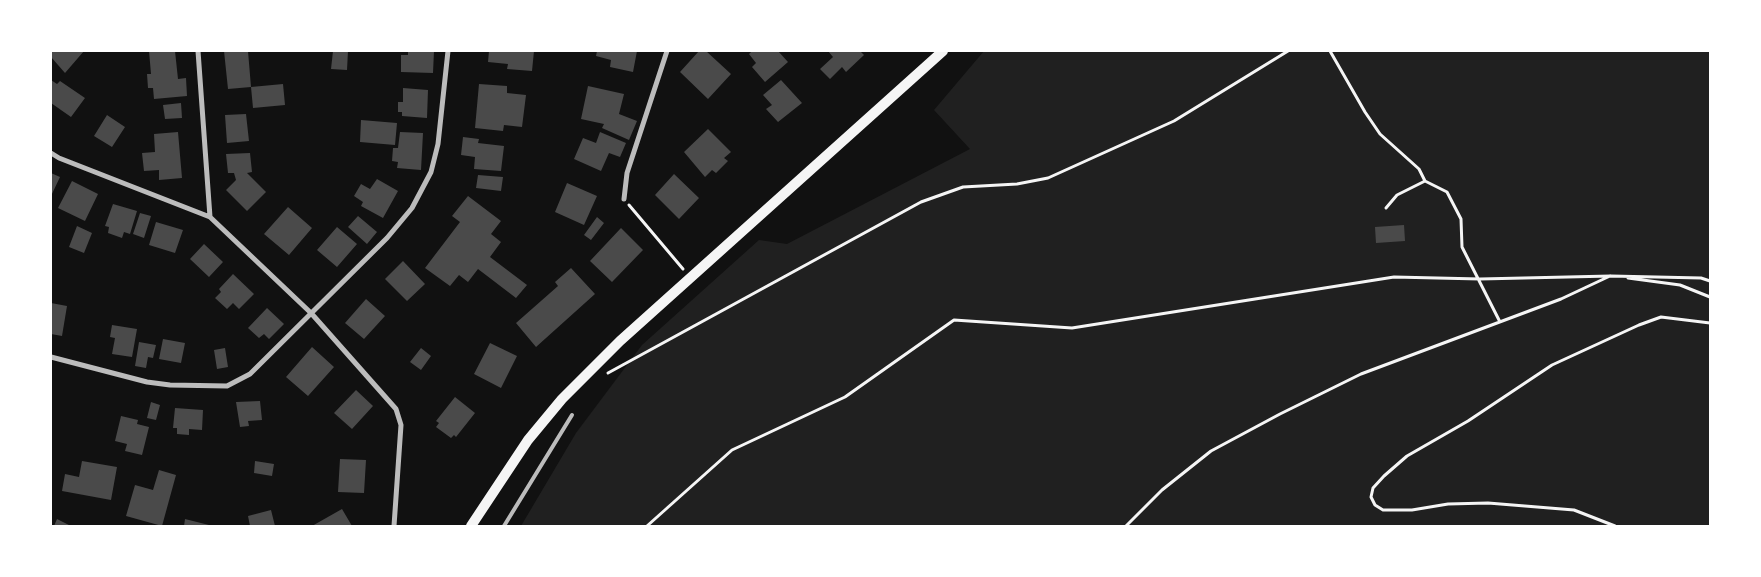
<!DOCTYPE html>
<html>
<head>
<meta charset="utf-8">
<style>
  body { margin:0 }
  #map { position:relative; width:1761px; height:577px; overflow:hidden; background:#111; font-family:"Work Sans",sans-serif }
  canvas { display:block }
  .frame { position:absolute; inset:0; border:52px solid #fff; pointer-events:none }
</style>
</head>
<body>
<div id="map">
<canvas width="1761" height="577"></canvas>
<div class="frame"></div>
</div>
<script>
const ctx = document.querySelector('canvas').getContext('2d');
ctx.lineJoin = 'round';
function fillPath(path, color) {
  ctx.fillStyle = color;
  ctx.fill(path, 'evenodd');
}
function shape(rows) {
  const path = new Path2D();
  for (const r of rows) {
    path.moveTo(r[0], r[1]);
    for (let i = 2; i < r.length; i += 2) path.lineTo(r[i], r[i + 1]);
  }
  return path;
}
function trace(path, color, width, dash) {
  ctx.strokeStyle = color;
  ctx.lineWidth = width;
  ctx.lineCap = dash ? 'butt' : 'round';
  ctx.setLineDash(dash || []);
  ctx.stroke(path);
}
fillPath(shape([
  [984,51,1710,51,1710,526,521,526,576,433,642,345,759,240,787,244,970,149,934,110]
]), '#202020');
fillPath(shape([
  [52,51,84,51,65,73,51,57],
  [149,51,175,51,178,79,186,78,187,96,154,99,153,88,148,88,147,74,151,74],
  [224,51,248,51,251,87,228,89],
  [333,51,348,51,347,70,331,69],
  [408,51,434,51,433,73,401,72,401,55,408,55],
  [489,51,534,51,532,71,507,69,508,64,488,62],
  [597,51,637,51,633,72,610,67,611,60,596,56],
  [699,51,706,51,731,74,708,99,680,72],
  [752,51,778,51,788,62,765,82,752,67,756,63,749,54],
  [828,51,860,51,864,55,846,72,842,67,830,79,820,69,833,57],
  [51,80,57,84,60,81,85,98,71,117,51,103],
  [781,80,802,103,778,122,766,109,772,105,763,95],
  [283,84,285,105,253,108,251,87],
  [479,84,507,86,507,93,526,95,522,127,504,125,503,131,475,128],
  [588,86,624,94,619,114,637,121,629,140,602,128,604,124,581,119],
  [403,88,428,90,427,118,402,116,402,112,398,112,398,102,403,102],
  [181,103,182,118,165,119,163,105],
  [246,114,249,141,227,143,225,115],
  [107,115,125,127,112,147,94,136],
  [361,120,397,123,395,145,360,142],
  [708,129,731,152,724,158,728,161,716,173,712,170,705,177,684,152],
  [178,132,182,178,159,180,159,170,144,171,142,153,155,152,154,134],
  [400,132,423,133,421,170,397,168,398,162,392,161,393,148,398,148],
  [600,132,626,143,620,157,609,153,601,171,574,159,583,138,596,143],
  [463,137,479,139,478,143,504,146,501,171,474,169,475,157,461,155],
  [250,153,252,172,247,173,266,192,247,211,226,190,236,180,234,173,228,173,226,154],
  [51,173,60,177,51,196],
  [674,174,699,198,679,219,655,195],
  [478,175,503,177,501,191,476,188],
  [377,179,398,191,383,218,361,206,363,202,354,196,361,184,370,189],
  [72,181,98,194,85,221,58,208],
  [567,183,597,196,584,225,555,212],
  [468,196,501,221,491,234,501,242,490,257,527,285,516,298,478,269,468,282,459,275,450,286,425,268,460,222,452,216],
  [113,204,137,211,130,234,124,232,122,238,108,233,109,227,105,226],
  [288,207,312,228,289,255,264,234],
  [140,213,151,216,144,238,133,234],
  [358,216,377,232,367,244,348,227],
  [597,217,604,223,591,240,584,235],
  [156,222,183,230,175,253,149,245],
  [1404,225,1405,241,1376,243,1375,227],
  [77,226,92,233,84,253,69,247],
  [337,227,357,244,337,267,317,250],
  [621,228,643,250,612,282,590,261],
  [204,244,223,262,209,277,190,259],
  [403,261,425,284,407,301,385,279],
  [571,268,595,294,536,347,516,323,558,286,555,282],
  [233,274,254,294,239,309,233,303,227,309,215,298,221,292,219,289],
  [366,299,385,316,364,339,345,323],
  [51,303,67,306,62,336,51,334],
  [267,308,284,324,269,339,264,334,259,338,248,328],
  [112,325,137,329,132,357,112,354,115,338,110,337],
  [163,339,185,343,181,363,159,359],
  [139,342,156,345,153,358,148,357,146,368,135,366],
  [490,343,517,356,501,388,474,374],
  [312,347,334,367,308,396,286,377],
  [225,348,228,367,217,369,214,350],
  [421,348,431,356,421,370,410,362],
  [356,390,373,406,352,429,334,413],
  [455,397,475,413,456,437,454,435,451,438,436,427,439,423,436,421],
  [260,401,262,420,248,421,249,426,240,427,236,402],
  [151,402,160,405,156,420,147,418],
  [175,408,203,410,202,430,189,429,189,435,177,434,177,428,173,428],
  [121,416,138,420,137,424,149,427,142,455,125,451,127,444,115,441],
  [340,459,366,460,364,493,338,492],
  [82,461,117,467,111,500,62,491,65,474,79,477],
  [255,461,274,464,272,476,254,473],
  [159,470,176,475,162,526,126,516,135,485,153,490],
  [342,509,352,526,312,526],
  [271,510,275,526,250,526,248,516],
  [57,519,71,526,54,526],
  [185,519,209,525,209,526,184,526]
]), '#4a4a4a');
trace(shape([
  [1330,51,1365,112,1380,134,1419,169,1425,181,1447,192,1461,219,1462,247,1500,322],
  [629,205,683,269],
  [1386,208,1397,195,1425,181],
  [1628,278,1680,285,1710,297],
  [608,373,921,202,963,187,1017,184,1048,178,1174,121,1288,51],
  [647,526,732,450,845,397,954,320,1072,328,1394,277,1480,279,1611,276,1701,278,1710,281],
  [1126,526,1162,490,1211,451,1280,414,1361,374,1561,299,1610,276],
  [1615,526,1574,510,1488,503,1448,504,1412,510,1383,510,1375,505,1371,497,1373,488,1384,476,1407,456,1468,421,1552,365,1639,325,1661,317,1710,323]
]), '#f5f5f5', 3);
trace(shape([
  [504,526,572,415]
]), '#bcbcbc', 4);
trace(shape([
  [198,51,210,217],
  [51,153,59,158,210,217,311,313,396,409,401,425,394,526],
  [624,199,627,173,667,51],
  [51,357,147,382,170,385,227,386,250,374,387,238,412,208,431,172,438,144,448,51]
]), '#bcbcbc', 5);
trace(shape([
  [471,526,528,440,562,399,620,341,943,51]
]), '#f5f5f5', 10);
</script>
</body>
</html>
